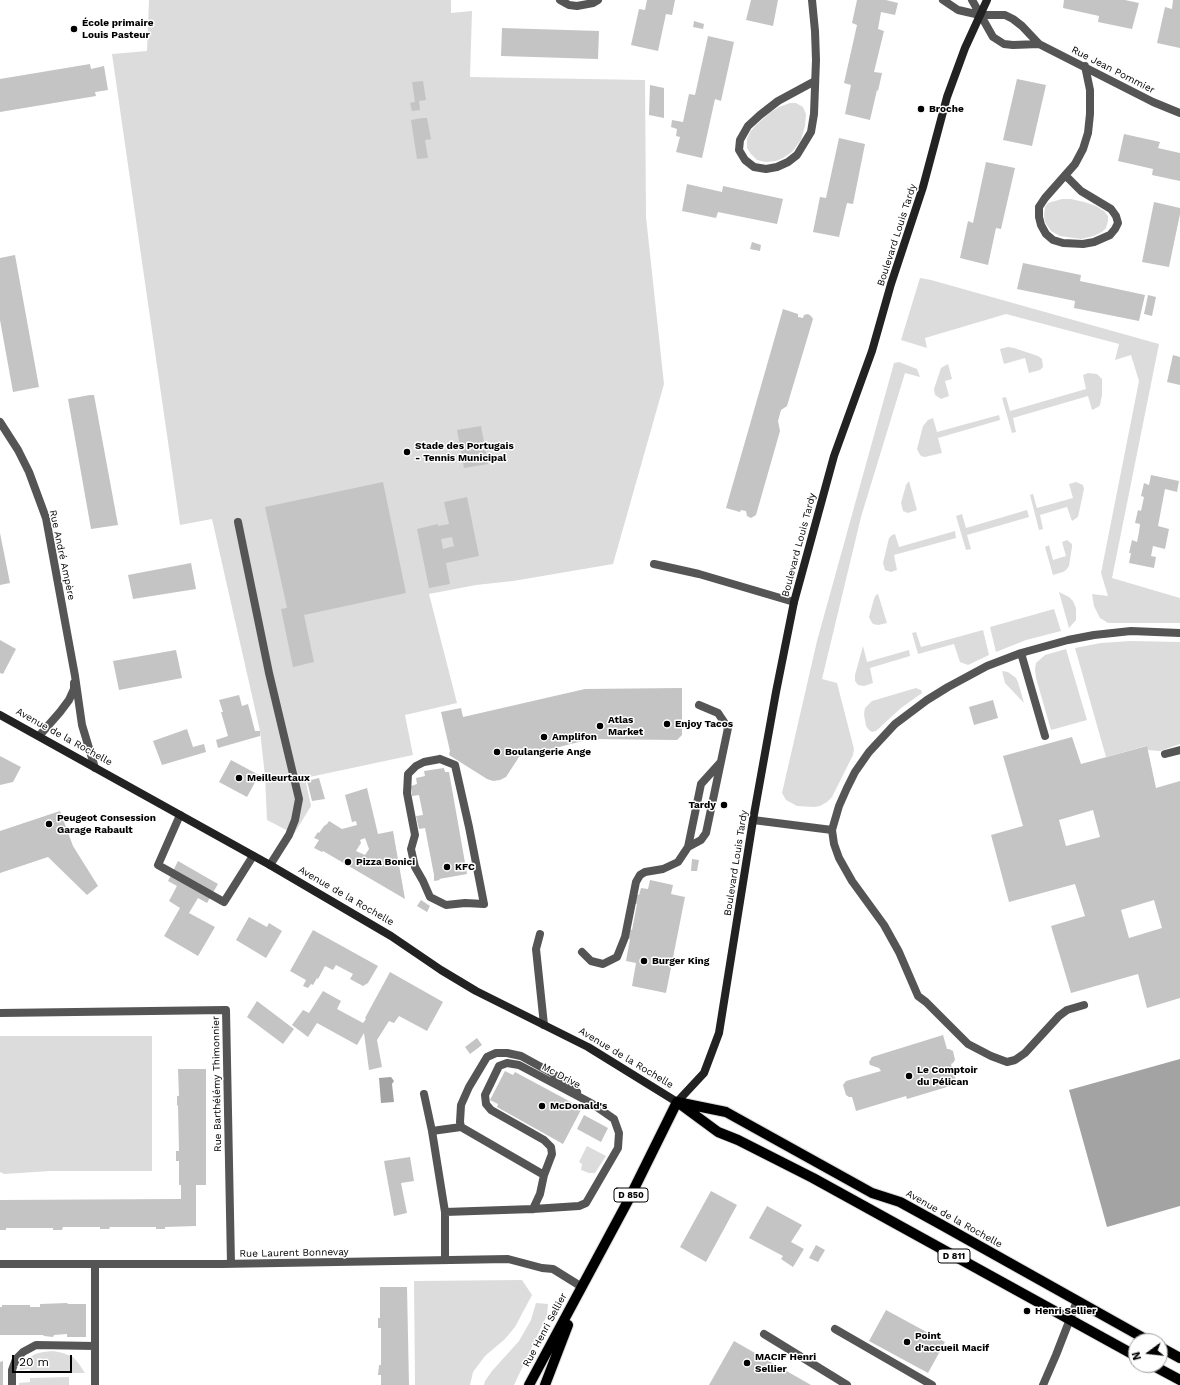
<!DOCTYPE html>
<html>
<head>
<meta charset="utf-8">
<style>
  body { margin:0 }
  #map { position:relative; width:1180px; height:1385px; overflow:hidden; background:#fff; font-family:"Work Sans",sans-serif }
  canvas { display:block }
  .north { position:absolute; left:1128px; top:1333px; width:40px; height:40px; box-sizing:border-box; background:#fff; border:1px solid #999; border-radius:50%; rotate:255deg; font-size:11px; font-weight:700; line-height:16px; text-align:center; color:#000 }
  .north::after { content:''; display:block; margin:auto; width:14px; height:18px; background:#000; clip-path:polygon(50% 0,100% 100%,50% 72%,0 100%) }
  .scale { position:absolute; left:12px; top:1355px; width:60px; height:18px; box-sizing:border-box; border:2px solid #000; border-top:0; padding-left:5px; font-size:12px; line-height:14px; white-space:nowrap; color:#000; -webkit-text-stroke:3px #fff; paint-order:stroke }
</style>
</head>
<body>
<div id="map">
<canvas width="1180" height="1385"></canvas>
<div class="north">N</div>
<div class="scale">20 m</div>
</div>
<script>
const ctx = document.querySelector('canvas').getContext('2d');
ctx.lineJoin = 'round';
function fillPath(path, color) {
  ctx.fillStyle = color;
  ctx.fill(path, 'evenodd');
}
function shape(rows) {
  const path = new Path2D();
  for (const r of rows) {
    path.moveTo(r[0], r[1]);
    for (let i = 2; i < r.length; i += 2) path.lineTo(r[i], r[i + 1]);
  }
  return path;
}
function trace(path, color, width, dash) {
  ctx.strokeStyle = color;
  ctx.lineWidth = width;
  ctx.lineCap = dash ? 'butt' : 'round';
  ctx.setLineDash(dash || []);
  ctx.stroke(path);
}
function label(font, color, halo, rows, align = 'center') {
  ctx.font = font + ' "Work Sans",sans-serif';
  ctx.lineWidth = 3;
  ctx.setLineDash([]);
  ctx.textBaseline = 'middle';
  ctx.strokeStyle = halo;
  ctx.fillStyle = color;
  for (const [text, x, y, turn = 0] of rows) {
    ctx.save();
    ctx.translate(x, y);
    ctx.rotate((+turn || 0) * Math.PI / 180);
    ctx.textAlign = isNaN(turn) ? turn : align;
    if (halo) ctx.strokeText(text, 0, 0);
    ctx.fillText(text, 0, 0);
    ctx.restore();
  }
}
fillPath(shape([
  [149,0,451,0,451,13,472,11,470,77,645,80,646,217,664,384,613,564,513,581,476,585,429,594,457,703,405,715,413,755,305,778,311,806,294,834,267,820,265,776,260,731,212,519,180,525,112,54,147,51],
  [790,103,796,103,803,107,806,114,805,126,801,140,792,152,783,158,776,161,766,162,757,160,751,154,747,148,747,139,750,132,757,124,771,112,779,107],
  [1062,199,1071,199,1084,202,1096,206,1104,211,1108,216,1108,221,1106,228,1102,232,1094,236,1081,239,1060,236,1051,231,1045,222,1044,216,1045,207,1048,203],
  [920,278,931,280,1159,344,1112,578,1180,598,1180,623,1108,623,1100,618,1094,606,1092,594,1108,596,1101,573,1139,381,1131,355,1115,360,1119,344,1006,314,925,338,927,348,901,340],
  [1008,347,1014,348,1038,356,1042,359,1043,367,1040,370,1029,373,1025,358,1004,364,1000,349],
  [899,362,917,369,920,377,905,373,861,517,822,679,837,683,854,749,853,755,832,797,827,802,820,806,814,807,797,806,786,800,782,793,817,641,894,363],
  [948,364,952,379,945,381,949,396,941,399,935,395,934,389,941,368],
  [1088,373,1097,374,1102,379,1102,395,1100,405,1098,407,1092,410,1088,396,1013,418,1016,432,1012,433,1002,398,1006,397,1010,411,1086,389,1083,375],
  [999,415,1000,420,938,438,942,453,925,457,921,456,919,453,917,449,923,426,928,420,933,418,937,432],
  [909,481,917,510,908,513,903,511,901,503,906,485],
  [1076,482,1083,485,1084,489,1078,517,1072,521,1067,507,1040,515,1043,529,1039,530,1030,495,1033,494,1037,508,1073,498,1069,484],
  [1027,510,1029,517,967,535,971,549,966,550,956,516,962,514,966,528],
  [955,531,956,538,894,555,897,570,891,572,885,570,883,563,889,538,892,535,895,534,899,547],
  [1067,540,1072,544,1072,547,1069,566,1066,570,1063,572,1053,575,1045,547,1049,545,1053,560,1066,556,1062,542],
  [1059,592,1069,597,1073,601,1076,608,1076,620,1069,628],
  [878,594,887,623,878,625,873,624,871,621,869,617,874,599,876,595],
  [1054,609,1061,631,1026,640,996,652,990,627],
  [983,630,989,655,968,665,960,662,954,644,918,654,912,633,916,632,921,647],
  [1130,641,1180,642,1180,744,1160,751,1147,750,1146,746,1106,757,1075,648,1101,643],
  [863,646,867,662,909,650,910,656,870,668,873,683,864,686,858,685,855,681,855,675],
  [1066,649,1087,720,1051,730,1036,678,1035,669,1036,663,1045,655],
  [1002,671,1008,672,1016,678,1018,682,1024,703,1005,683],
  [916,688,921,690,922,693,901,708,876,731,872,732,869,730,866,726,864,714,865,708,872,701],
  [0,1036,152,1036,152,1171,50,1171,4,1174,0,1172],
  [587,1146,606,1156,595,1173,589,1173,581,1170,582,1164,579,1162],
  [522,1280,532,1295,515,1327,505,1339,485,1356,473,1372,470,1385,415,1385,414,1281],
  [536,1303,548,1304,547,1315,514,1385,484,1385,485,1381,492,1371,519,1341,531,1320],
  [53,1351,63,1353,73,1357,79,1364,85,1373,30,1373,30,1369,19,1370,26,1360,35,1354,43,1352],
  [69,1377,69,1385,19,1385,19,1383,30,1382,30,1378]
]), '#dcdcdc');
fillPath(shape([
  [1180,1059,1180,1206,1107,1227,1069,1090],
  [391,1077,394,1081,392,1084,394,1102,381,1103,379,1078]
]), '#a3a3a3');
fillPath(shape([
  [647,0,675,0,672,15,666,14,658,51,631,45,639,9,645,10],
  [751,0,778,0,773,26,746,20],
  [857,0,886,0,898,3,895,15,881,12,878,29,884,31,874,72,882,73,878,91,877,90,870,120,845,114,851,85,844,83,857,25,852,23],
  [1064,0,1125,0,1139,3,1132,29,1098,22,1099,16,1063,8],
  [1173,0,1180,0,1180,48,1157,43,1165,7,1172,9],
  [694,21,704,24,703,29,693,27],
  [502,28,599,31,598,59,501,56],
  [708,36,734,42,721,101,715,99,702,158,676,152,680,137,676,136,677,129,671,127,672,120,683,122,689,94,695,95],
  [90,64,91,69,104,66,108,90,95,92,96,96,0,112,0,79],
  [1017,79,1046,85,1032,146,1003,140],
  [423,81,426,100,419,101,420,110,412,111,410,103,415,102,412,82],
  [650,85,664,88,664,118,649,115],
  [422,118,427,118,431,139,425,140,428,158,417,159,411,120],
  [1124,134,1160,142,1158,148,1180,153,1180,181,1152,175,1153,169,1118,161],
  [839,138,865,144,853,204,847,203,839,237,813,232,820,197,826,198],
  [986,162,1015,168,1001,229,996,228,988,265,960,258,968,221,973,223],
  [687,184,722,192,723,186,783,199,777,224,718,212,716,218,682,211],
  [1154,202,1180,208,1180,214,1169,267,1142,262],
  [752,242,761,245,760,251,750,249],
  [15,255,39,387,13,392,0,320,0,258],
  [1023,263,1081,275,1080,281,1145,295,1139,321,1074,308,1075,301,1017,289],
  [1148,295,1156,297,1152,316,1144,314],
  [783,309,798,314,798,317,803,318,804,315,808,314,811,316,813,319,787,406,781,410,778,421,780,431,756,515,751,518,747,516,746,511,741,510,740,512,726,508],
  [1173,355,1180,357,1180,385,1167,382],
  [90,395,94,395,118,525,91,529,68,399],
  [481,426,488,464,464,468,457,430],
  [1151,475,1179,481,1177,492,1165,489,1158,526,1169,529,1165,549,1153,546,1151,556,1156,557,1154,568,1129,563,1131,553,1129,553,1132,540,1137,542,1139,532,1140,524,1135,523,1138,510,1141,511,1144,497,1141,496,1144,483,1149,485],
  [383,482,406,593,304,615,314,662,293,667,281,609,287,608,265,507],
  [467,497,479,556,446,563,450,584,429,588,417,529,438,524,438,526,449,524,444,502],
  [452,537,454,546,443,549,441,539],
  [0,533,10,583,0,585],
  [191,563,196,589,133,599,128,575],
  [0,640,16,649,3,674,0,673],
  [176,650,182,678,119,690,113,661],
  [682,688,682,735,677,740,591,739,519,757,506,777,500,780,493,781,487,779,449,755,450,751,441,712,461,708,463,717,585,689],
  [239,695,242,706,248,704,255,731,260,731,260,736,218,748,216,740,228,736,221,712,223,712,219,700],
  [993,700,998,718,974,725,969,707],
  [187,729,193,747,204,744,206,752,162,765,153,741],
  [1072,737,1081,764,1147,746,1156,788,1180,781,1180,998,1147,1008,1138,974,1071,993,1051,926,1085,916,1075,884,1009,902,991,835,1023,826,1003,756],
  [1093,810,1100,837,1066,846,1059,820],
  [1154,900,1162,928,1129,938,1121,910],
  [0,756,21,767,13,782,0,785],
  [231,760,259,775,247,797,219,782],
  [444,768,445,772,449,772,467,874,439,879,440,880,434,881,434,875,425,828,419,829,416,816,423,815,419,795,412,796,411,786,417,784,416,778,425,776,424,771],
  [319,778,325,799,312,801,307,781],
  [367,788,378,834,393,831,405,899,323,851,322,852,314,848,319,840,314,838,318,832,319,833,324,826,327,824,329,821,342,829,357,825,356,821,352,822,345,795],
  [365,838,369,849,365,855,356,851,361,843,360,840],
  [60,811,73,846,98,886,87,895,48,857,0,873,0,831],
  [692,859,699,860,697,871,691,871],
  [178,861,218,884,207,903,198,898,189,913,215,927,198,956,164,936,180,908,169,901,177,886,168,881],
  [650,880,673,885,671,894,685,897,666,993,632,986,636,963,626,961,630,939,627,938,628,929,632,930,637,904,634,903,635,894,639,895,641,888,648,889],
  [421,900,430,906,427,912,417,906],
  [249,917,267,927,269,923,282,931,266,958,236,940],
  [313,930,378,966,368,983,363,986,350,979,353,974,336,965,333,970,325,966,318,979,317,978,313,985,311,984,308,988,303,986,306,980,290,971],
  [390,972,443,1002,427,1031,399,1016,394,1023,389,1021,377,1040,382,1067,369,1070,364,1033,357,1045,317,1023,308,1037,292,1025,303,1010,309,1013,323,991,341,1001,337,1009,363,1023,366,1019,365,1018],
  [257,1001,294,1029,283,1044,247,1017],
  [943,1035,947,1049,949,1049,953,1051,955,1060,953,1063,951,1064,957,1084,907,1099,906,1096,856,1111,852,1097,849,1097,846,1095,843,1085,846,1081,881,1071,879,1068,870,1065,869,1062,872,1057],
  [477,1038,482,1045,470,1054,465,1047],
  [178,1069,206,1069,206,1185,196,1185,196,1226,165,1227,165,1229,156,1229,156,1227,110,1227,109,1229,100,1229,100,1227,63,1227,62,1230,53,1230,53,1228,6,1228,6,1230,0,1230,0,1200,181,1199,181,1185,179,1185,179,1161,176,1161,176,1151,179,1151,178,1105,177,1106,177,1096,179,1096],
  [505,1071,513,1075,515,1072,582,1108,563,1144,497,1107,498,1104,490,1100],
  [584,1115,608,1128,601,1142,577,1129],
  [410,1157,414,1181,401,1183,407,1213,394,1216,384,1161],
  [711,1191,737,1205,706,1262,680,1247],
  [767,1206,802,1225,791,1242,804,1249,793,1267,781,1259,783,1256,749,1238],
  [816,1245,825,1250,818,1262,809,1258],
  [380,1287,407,1287,409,1385,381,1385,381,1375,378,1375,379,1365,381,1365,381,1328,378,1328,378,1318,380,1318],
  [67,1303,68,1304,86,1304,86,1337,67,1337,67,1334,54,1335,53,1337,44,1336,43,1335,0,1335,0,1307,2,1307,2,1305,30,1305,30,1307,40,1307,40,1304],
  [886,1310,945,1342,928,1373,869,1341],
  [734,1341,811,1385,709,1385],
  [3,1361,3,1385,0,1385,0,1362]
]), '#c4c4c4');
const primary = shape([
  [677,1102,726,1112,872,1193,900,1202,940,1224,1149,1341],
  [680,1104,718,1132,738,1140,813,1178,1136,1356],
  [1160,1347,1180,1358],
  [1152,1365,1180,1380],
  [529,1385,629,1199,677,1102],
  [545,1385,568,1325]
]);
trace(primary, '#dbdbdb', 12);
trace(shape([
  [238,522,269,673,299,799,295,820,289,835,270,865],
  [654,564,699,574,794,602],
  [1021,653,1045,736],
  [1165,754,1180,750],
  [440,759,455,765,469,827,484,904,465,903,446,905,430,897,423,881,415,867,411,849,415,835,407,793,408,774,416,766,424,762,440,759],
  [180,815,158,865,224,902,253,856],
  [753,820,832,830],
  [688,847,701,784,720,763],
  [540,934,536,949,544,1025],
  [582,952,591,961,603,964,617,957,625,937,636,882,640,875,645,872,663,869,678,862,688,847,701,840,706,833,728,728,718,713,699,705],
  [1084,1005,1067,1010,1059,1016,1025,1053,1015,1060,1007,1062,991,1056,968,1044,926,1002,918,996,899,952,884,925,852,881,839,858,834,844,832,830,839,806,847,788,855,772,869,752,895,724,927,700,948,687,987,666,1021,653,1068,640,1094,635,1131,631,1180,633],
  [424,1094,432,1131],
  [461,1127,460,1122,461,1105,469,1087,487,1057,496,1053,507,1053,521,1056,552,1073,577,1092],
  [445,1212,432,1131,461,1127,544,1175],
  [445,1259,445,1212,533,1209,579,1206,586,1203,618,1148,619,1133,614,1119,591,1103,519,1065,507,1063,499,1066,485,1095,486,1104,491,1110,544,1140,551,1147,552,1154,544,1175,540,1194,533,1209],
  [835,1329,932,1385],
  [764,1334,847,1385],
  [1043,1385,1056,1355,1077,1301]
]), '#555', 8);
trace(shape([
  [560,0,569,5,577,6,593,3,598,0],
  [812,0,815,31,816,60,814,114,811,132,797,155,788,162,777,167,766,169,754,167,745,160,739,150,740,140,748,126,760,115,778,101,815,81],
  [943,0,958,10,980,15,1005,15,1013,19,1022,26,1039,44,1153,102,1180,113],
  [972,0,993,37,1004,44,1013,45,1039,44],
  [1065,175,1081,191,1111,209,1116,216,1118,223,1115,229,1110,235,1094,242,1083,244,1063,243,1053,240,1046,234,1041,225,1039,217,1039,207,1045,198,1075,164,1083,149,1088,133,1090,114,1090,90,1085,66],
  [0,422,18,450,29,472,46,518,75,676,82,725,95,768],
  [39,736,60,712,69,700,74,689,74,683],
  [0,1013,226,1010,231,1264],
  [0,1264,222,1264,508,1259,542,1268,553,1269,582,1287],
  [95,1264,95,1385],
  [12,1385,12,1370,16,1359,23,1352,36,1345,95,1346]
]), '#555', 8);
trace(shape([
  [0,715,270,865,391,936,441,970,476,991,588,1047,677,1102,704,1073,719,1033,753,820,776,692,794,602,834,456,872,351,891,284,923,187,947,97,965,48,987,0]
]), '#222', 8);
trace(primary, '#000', 10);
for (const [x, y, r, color] of [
  [74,29,4,"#000"],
  [921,109,4,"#000"],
  [407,452,4,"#000"],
  [667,724,4,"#000"],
  [600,726,4,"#000"],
  [544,737,4,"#000"],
  [497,752,4,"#000"],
  [239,778,4,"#000"],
  [724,805,4,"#000"],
  [49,824,4,"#000"],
  [348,862,4,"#000"],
  [447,867,4,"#000"],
  [644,961,4,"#000"],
  [909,1076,4,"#000"],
  [542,1106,4,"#000"],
  [1027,1311,4,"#000"],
  [907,1342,4,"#000"],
  [747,1363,4,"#000"]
]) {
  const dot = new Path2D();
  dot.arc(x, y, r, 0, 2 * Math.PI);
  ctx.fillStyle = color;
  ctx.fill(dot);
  trace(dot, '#fff', 1.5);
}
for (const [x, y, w] of [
  [631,1195,34],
  [954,1256,32]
]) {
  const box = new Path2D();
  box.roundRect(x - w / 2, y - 7, w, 14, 3);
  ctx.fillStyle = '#fff';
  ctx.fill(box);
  trace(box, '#000', 1);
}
label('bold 9px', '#000', null, [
  ["D 850",631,1195],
  ["D 811",954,1256]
]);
label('bold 10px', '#000', '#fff', [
  ["École primaire",82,23],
  ["Louis Pasteur",82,35],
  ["Broche",929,109],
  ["Stade des Portugais",415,446],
  ["- Tennis Municipal",415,458],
  ["Atlas",608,720],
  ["Market",608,732],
  ["Enjoy Tacos",675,724],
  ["Amplifon",552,737],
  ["Boulangerie Ange",505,752],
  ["Meilleurtaux",247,778],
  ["Tardy",716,805,"right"],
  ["Peugeot Consession",57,818],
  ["Garage Rabault",57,830],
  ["Pizza Bonici",356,862],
  ["KFC",455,867],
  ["Burger King",652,961],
  ["Le Comptoir",917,1070],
  ["du Pélican",917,1082],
  ["McDonald's",550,1106],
  ["Henri Sellier",1035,1311],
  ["Point",915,1336],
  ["d'accueil Macif",915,1348],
  ["MACIF Henri",755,1357],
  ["Sellier",755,1369]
], 'left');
label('10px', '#000', '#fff', [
  ["Rue Jean Pommier",1113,70,27],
  ["Boulevard Louis Tardy",897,235,-72],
  ["Boulevard Louis Tardy",799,545,-75],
  ["Rue André Ampère",62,555,78],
  ["Avenue de la Rochelle",64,737,29],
  ["Boulevard Louis Tardy",736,863,-81],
  ["Avenue de la Rochelle",346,896,30],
  ["Avenue de la Rochelle",626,1058,31],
  ["Mc Drive",561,1076,28],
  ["Rue Barthélémy Thimonnier",217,1084,-91],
  ["Avenue de la Rochelle",954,1219,29],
  ["Rue Laurent Bonnevay",294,1253,-1],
  ["Rue Henri Sellier",545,1330,-62]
]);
</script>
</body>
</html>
